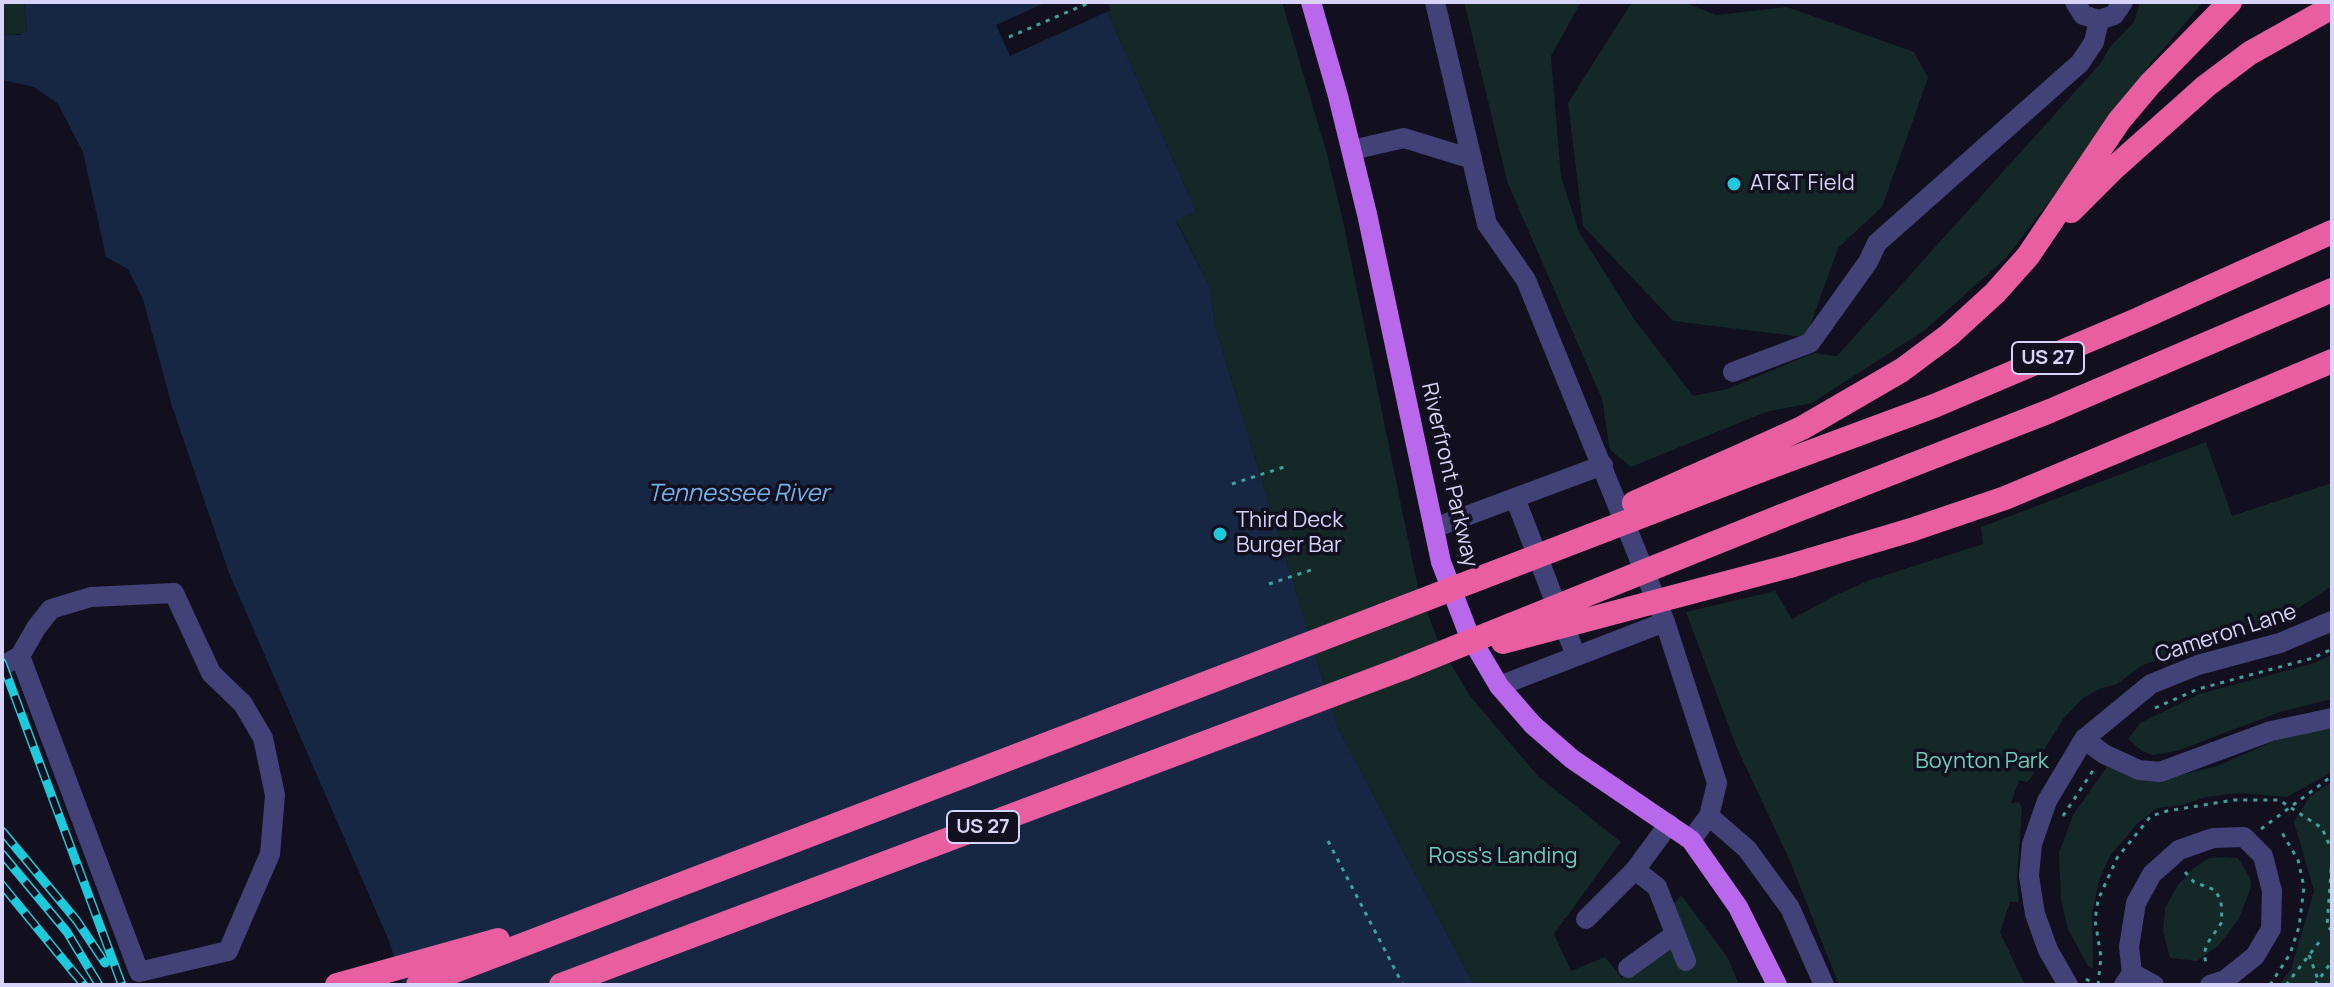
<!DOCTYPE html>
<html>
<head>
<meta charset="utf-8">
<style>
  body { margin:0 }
  #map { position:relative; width:2334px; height:987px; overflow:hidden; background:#120f1f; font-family:Manrope,sans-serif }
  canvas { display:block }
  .frame { position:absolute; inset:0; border:4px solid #d7d3f9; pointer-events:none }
</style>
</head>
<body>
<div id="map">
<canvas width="2334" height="987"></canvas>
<div class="frame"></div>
</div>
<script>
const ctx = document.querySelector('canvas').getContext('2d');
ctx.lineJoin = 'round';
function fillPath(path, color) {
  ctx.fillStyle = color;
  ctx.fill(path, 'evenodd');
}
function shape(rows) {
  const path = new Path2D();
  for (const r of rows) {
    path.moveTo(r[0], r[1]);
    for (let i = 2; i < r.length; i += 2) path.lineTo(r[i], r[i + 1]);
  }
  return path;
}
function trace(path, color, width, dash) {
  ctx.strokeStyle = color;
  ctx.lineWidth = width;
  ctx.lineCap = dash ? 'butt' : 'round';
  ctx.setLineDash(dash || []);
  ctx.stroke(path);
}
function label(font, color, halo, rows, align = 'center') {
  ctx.font = font + ' Manrope,sans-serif';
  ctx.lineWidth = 7;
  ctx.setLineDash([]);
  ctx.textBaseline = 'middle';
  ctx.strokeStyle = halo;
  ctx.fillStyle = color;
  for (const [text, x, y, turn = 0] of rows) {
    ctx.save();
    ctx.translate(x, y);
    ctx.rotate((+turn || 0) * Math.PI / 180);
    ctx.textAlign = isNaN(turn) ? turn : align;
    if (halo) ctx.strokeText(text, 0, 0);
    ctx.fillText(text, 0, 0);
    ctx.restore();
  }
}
fillPath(shape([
  [2,2,24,2,27,34,2,35],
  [1103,2,1282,2,1327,154,1344,226,1418,588,1440,646,1470,696,1538,776,1621,842,1554,934,1571,971,1605,957,1622,978,1659,950,1667,912,1681,895,1728,958,1739,985,1474,985,1337,726,1215,326,1209,285,1176,220,1196,211],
  [1464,2,1581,2,1551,56,1561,177,1579,232,1634,319,1693,396,1727,389,1814,353,1837,356,2100,64,2110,47,2134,22,2140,2,2203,2,2147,68,2072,172,2006,258,1925,330,1812,403,1766,412,1631,467,1610,450,1602,399,1508,184],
  [1632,2,1684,2,1716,15,1787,7,1914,52,1928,78,1882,207,1838,248,1808,332,1803,337,1673,321,1583,226,1568,103],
  [2206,442,2232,516,2332,483,2332,586,2268,628,2191,647,2141,666,2117,684,2099,689,2083,698,2064,718,2045,748,2031,778,2027,782,2019,780,2011,803,2019,802,2022,807,2017,880,2019,902,2010,902,2000,932,2025,985,1839,985,1790,861,1736,746,1686,612,1775,591,1792,619,1834,596,1870,580,1983,544,1981,527],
  [2332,655,2332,699,2280,712,2177,751,2153,755,2142,751,2128,739,2140,723,2199,694,2311,664],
  [2332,728,2332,772,2287,797,2239,793,2206,797,2183,805,2157,808,2137,824,2110,856,2099,880,2092,913,2093,969,2088,966,2068,929,2061,901,2059,853,2073,815,2109,764,2156,781,2217,766,2276,740,2308,731],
  [2332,782,2332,985,2279,985,2291,969,2314,891,2294,822,2310,796],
  [2223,857,2238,858,2250,878,2251,887,2239,919,2218,946,2197,961,2170,958,2163,931,2165,908,2178,885,2194,868,2209,858]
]), '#132827');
fillPath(shape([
  [24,2,1103,2,1196,211,1176,221,1209,285,1215,326,1337,726,1474,985,403,985,389,941,229,573,171,403,143,299,128,269,106,257,83,152,58,104,34,87,2,80,2,35,20,35,27,31]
]), '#152743');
fillPath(shape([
  [1047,2,1107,2,1111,10,1010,56,996,25]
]), '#120f1f');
trace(shape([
  [1009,37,1091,2],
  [1232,484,1284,467],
  [1269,584,1314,569],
  [2155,708,2198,689,2313,658,2332,649],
  [2063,816,2094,769],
  [2261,829,2332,776],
  [1328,841,1403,985],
  [2185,872,2194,882,2215,890,2221,901,2222,922,2207,944,2204,954,2207,967],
  [2332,930,2327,927,2332,856],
  [2309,955,2320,985],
  [2086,979,2096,985],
  [2098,985,2101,957,2095,920,2098,900,2117,858,2151,816,2167,811,2234,800,2279,800,2322,828,2332,851],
  [2270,985,2290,954,2299,927,2304,887,2298,860,2281,831],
  [2286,985,2320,941],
  [2315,985,2330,964]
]), '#3da39d', 3, [4, 6]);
trace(shape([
  [1435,2,1487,224,1526,280,1665,622,1717,783,1709,816],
  [2075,2,2083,15,2099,20,2114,15,2123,2],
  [1352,150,1404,138,1472,159],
  [1733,372,1810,343,1868,262,1877,243,2080,63,2094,42,2099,20],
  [1515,498,1576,656],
  [1434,528,1603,465],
  [2,666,20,656,36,628,51,609,91,597,174,593,211,673,243,704,263,738,275,795,270,854,228,951,139,972,20,656],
  [1499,686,1665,622],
  [2084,739,2104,754,2139,770,2160,772,2271,731,2332,718],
  [1691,840,1709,816,1747,849,1790,908,1824,985],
  [1635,870,1657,887,1686,961],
  [1586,919,1635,870,1669,824],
  [1628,968,1675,934],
  [2132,973,2154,985],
  [2068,985,2048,950,2035,914,2029,876,2032,844,2047,801,2084,739,2151,684,2198,665,2280,643,2332,621],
  [2124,985,2132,973,2129,947,2136,903,2152,874,2179,850,2213,838,2244,837,2263,856,2272,891,2271,929,2255,956,2225,980,2210,985]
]), '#424178', 20);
trace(shape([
  [1311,2,1338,96,1367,214,1441,562,1469,635,1499,686,1533,725,1572,759,1691,840,1738,907,1777,985]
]), '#ba68eb', 20);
trace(shape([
  [2071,211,2114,168,2206,86,2250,53,2332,7],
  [1749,452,1802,428,1902,370,1949,335,1995,293,2028,256,2119,121,2150,84,2230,2],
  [1759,471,1934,406,2139,319,2332,232],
  [1782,516,2050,411,2332,290],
  [1790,566,1911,530,2005,498,2332,361],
  [337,985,498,940],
  [418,985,1384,615],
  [561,985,1404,668]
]), '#e95ea1', 24);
const rail = shape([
  [2,662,122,985],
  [2,831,77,921,105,963],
  [2,854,67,932,99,985],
  [2,885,84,985]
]);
trace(rail, '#1dc9db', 9);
trace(rail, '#120f1f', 6, [18]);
trace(shape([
  [1634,503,1749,452],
  [1384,615,1759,471],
  [1503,642,1790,566],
  [1404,668,1782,516]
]), '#e95ea1', 24);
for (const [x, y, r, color] of [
  [1734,184,8,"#1dc9db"],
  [1220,534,8,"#1dc9db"]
]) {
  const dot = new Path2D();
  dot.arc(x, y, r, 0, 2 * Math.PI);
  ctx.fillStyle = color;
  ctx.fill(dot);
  trace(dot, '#120f1f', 3);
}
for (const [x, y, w] of [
  [2048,358,72],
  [983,827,72]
]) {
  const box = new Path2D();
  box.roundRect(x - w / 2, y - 16, w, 32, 6);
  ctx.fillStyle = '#120f1f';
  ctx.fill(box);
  trace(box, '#d7d3f9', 2);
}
label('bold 20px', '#d7d3f9', null, [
  ["US 27",2048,358],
  ["US 27",983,827]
]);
label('22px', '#d7d3f9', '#120f1f', [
  ["AT&T Field",1750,184],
  ["Third Deck",1236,521],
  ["Burger Bar",1236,546]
], 'left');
label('22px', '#d7d3f9', '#120f1f', [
  ["Riverfront Parkway",1449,475,77],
  ["Cameron Lane",2226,634,-18]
]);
label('22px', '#69cfb5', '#120f1f', [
  ["Boynton Park",1982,762],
  ["Ross's Landing",1503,857]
]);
label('italic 24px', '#6fb2ec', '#120f1f', [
  ["Tennessee River",738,494]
]);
</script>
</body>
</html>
